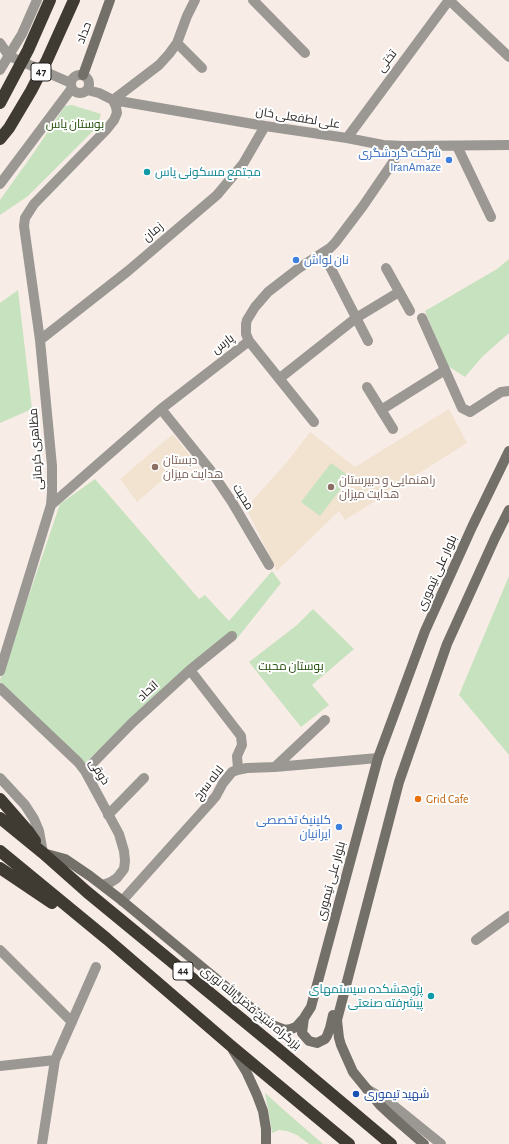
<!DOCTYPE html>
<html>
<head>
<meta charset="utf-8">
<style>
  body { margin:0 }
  canvas { display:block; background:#f8ece6 }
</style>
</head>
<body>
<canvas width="509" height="1144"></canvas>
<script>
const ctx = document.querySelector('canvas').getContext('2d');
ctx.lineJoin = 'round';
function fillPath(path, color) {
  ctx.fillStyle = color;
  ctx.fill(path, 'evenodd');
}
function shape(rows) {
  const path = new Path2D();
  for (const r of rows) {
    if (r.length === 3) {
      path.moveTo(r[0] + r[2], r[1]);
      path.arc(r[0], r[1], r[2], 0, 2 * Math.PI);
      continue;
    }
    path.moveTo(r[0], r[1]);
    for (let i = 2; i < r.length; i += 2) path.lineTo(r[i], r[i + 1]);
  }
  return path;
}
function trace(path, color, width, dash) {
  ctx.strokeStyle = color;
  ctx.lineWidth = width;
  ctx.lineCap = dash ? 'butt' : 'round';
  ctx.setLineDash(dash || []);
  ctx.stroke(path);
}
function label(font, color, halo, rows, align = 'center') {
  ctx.font = font + ' "Alegreya Sans",Cairo,sans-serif';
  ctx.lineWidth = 4;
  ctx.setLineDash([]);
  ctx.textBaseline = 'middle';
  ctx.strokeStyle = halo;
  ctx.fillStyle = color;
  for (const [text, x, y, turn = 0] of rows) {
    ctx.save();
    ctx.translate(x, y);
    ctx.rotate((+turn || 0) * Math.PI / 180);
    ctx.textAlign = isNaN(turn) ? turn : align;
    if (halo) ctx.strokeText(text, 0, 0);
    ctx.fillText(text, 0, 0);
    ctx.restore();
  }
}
fillPath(shape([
  [449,409,467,443,345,520,339,511,277,571,246,508,287,462,310,432,355,467],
  [173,434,190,456,137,502,120,479]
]), '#f2e2d0');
fillPath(shape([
  [72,105,101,114,97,127,28,196,0,215,0,200,35,151,65,106],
  [509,259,509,333,482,357,465,377,448,366,425,311,497,269],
  [18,290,32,409,0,423,0,303],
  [331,463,350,477,320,516,301,502],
  [95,479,199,599,205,595,229,621,272,571,281,583,235,641,229,633,183,670,84,764,0,682,0,680,60,504],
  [509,576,509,755,459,695],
  [313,609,354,649,312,685,329,705,301,727,249,662,297,625],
  [265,1093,285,1111,323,1144,309,1144,297,1135,287,1131,279,1130,272,1133,271,1125]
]), '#c7e2be');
trace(shape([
  [253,0,305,53],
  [449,0,509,57],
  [0,43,9,56,71,83],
  [177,43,202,68],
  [0,70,22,34,37,0],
  [80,84,9],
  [87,90,99,93,113,100,265,126,347,138,383,145,404,146,509,145],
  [113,100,159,65,169,54,177,43,187,16,195,0],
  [347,138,449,0],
  [457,146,491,217],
  [0,184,72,88],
  [323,253,368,341],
  [386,268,410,311],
  [422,318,462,408,470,412,501,392,509,391],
  [40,340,128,271,217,195,243,164,265,126],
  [280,378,356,318,399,292],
  [367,387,393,429],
  [161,409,211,471,232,502,269,565],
  [381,410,445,370],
  [314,422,249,341,246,334,246,324,247,320,255,307,268,292,299,268,330,248,335,243,363,206,404,146],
  [51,505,161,409,249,341],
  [190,670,241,736,242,745,237,756,238,769],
  [0,671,51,505,52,492,52,466,40,340,24,226,25,218,34,204,107,129,114,120,117,113,116,107,113,100],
  [0,688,78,762,85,771,119,834,124,851,125,861,124,869,117,878,111,882,103,885],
  [275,767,325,720],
  [85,771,132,723,190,670,232,636],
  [0,778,25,805,34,819,39,831,43,853],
  [108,815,144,778],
  [122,901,210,803,216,796,223,783,232,772,237,770,247,768,275,767,378,758],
  [476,940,509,916],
  [0,950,72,1022],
  [0,1066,55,1060],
  [367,1089,389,1102,441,1144],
  [42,1144,55,1060,96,967]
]), '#9b9894', 10);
trace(shape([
  [83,75,110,0],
  [43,853,65,859,90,876,120,899,272,1025,285,1030,291,1029,296,1027,304,1018,311,1007,378,758,425,631,472,527,509,451],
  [304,1018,302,1033,309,1041,317,1043,325,1039,327,1036,330,1028,333,1015],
  [233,1050,246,1071,257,1095,263,1111,266,1129,266,1144],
  [424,1144,394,1118,380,1105,353,1072,341,1045,339,1038,337,1020,399,782,447,644,495,538,509,510]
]), '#736f69', 10);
trace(shape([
  [0,799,28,831,35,841],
  [0,818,43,853,87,892,278,1049,391,1144],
  [0,851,107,939,230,1045,349,1144],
  [0,868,52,903]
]), '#3f3a32', 12);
trace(shape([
  [0,103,28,50,50,0],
  [0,139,9,128,31,91,47,60,74,0]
]), '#3f3a32', 12);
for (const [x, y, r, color] of [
  [449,160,4,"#3f7fe0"],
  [147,172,4,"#0f9aa8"],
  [296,260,4,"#3f7fe0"],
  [155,467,4,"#8d6e63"],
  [331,487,4,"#8d6e63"],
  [418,799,4,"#e8710a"],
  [339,827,4,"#3f7fe0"],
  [431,996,4,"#0f9aa8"],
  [356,1094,4,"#1a4fb4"]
]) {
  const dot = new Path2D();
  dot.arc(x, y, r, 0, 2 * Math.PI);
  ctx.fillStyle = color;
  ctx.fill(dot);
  trace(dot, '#fff', 1.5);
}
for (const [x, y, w] of [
  [41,72,20],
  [183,971,20]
]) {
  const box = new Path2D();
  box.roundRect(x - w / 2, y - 9, w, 18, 3);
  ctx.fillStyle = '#fff';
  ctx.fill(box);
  trace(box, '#231f1d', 1);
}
label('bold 11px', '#231f1d', null, [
  ["47",41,72],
  ["44",183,971]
]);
label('12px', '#231f1d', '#fff', [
  ["حداد",84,33,-70],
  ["تختی",387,61,-53],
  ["علی لطفعلی خان",298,118,9],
  ["زمان",153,232,-40],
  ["پارس",223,344,-37],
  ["مظاهری کرمانی",36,449,-94],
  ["محبت",243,497,58],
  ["بلوار علی تیموری",437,573,-66],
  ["اتحاد",148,691,-43],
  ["ذوقی",99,772,57],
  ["لاله سرخ",209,783,-52],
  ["بلوار علی تیموری",331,881,-75],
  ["بزرگراه شیخ فضل‌الله نوری",251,1008,39]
]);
label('12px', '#1f4c06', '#fff', [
  ["بوستان یاس",75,124],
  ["بوستان محبت",291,666]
]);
label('12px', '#366cbe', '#fff', [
  ["شرکت گردشگری",441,153],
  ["IranAmaze",441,167],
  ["نان لواش",304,260,"left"],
  ["کلینیک تخصصی",331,820],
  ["ایرانیان",331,834]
], 'right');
label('12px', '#0d838f', '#fff', [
  ["مجتمع مسکونی یاس",155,172],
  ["پژوهشکده سیستمهای",423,989,"right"],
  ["پیشرفته صنعتی",423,1003,"right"]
], 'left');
label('12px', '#785e54', '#fff', [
  ["دبستان",163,460],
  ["هدایت میزان",163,474],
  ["راهنمایی و دبیرستان",339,480],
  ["هدایت میزان",339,494]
], 'left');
label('12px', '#c56008', '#fff', [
  ["Grid Cafe",426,799]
], 'left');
label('12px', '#164399', '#fff', [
  ["شهید تیموری",364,1094]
], 'left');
</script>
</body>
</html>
